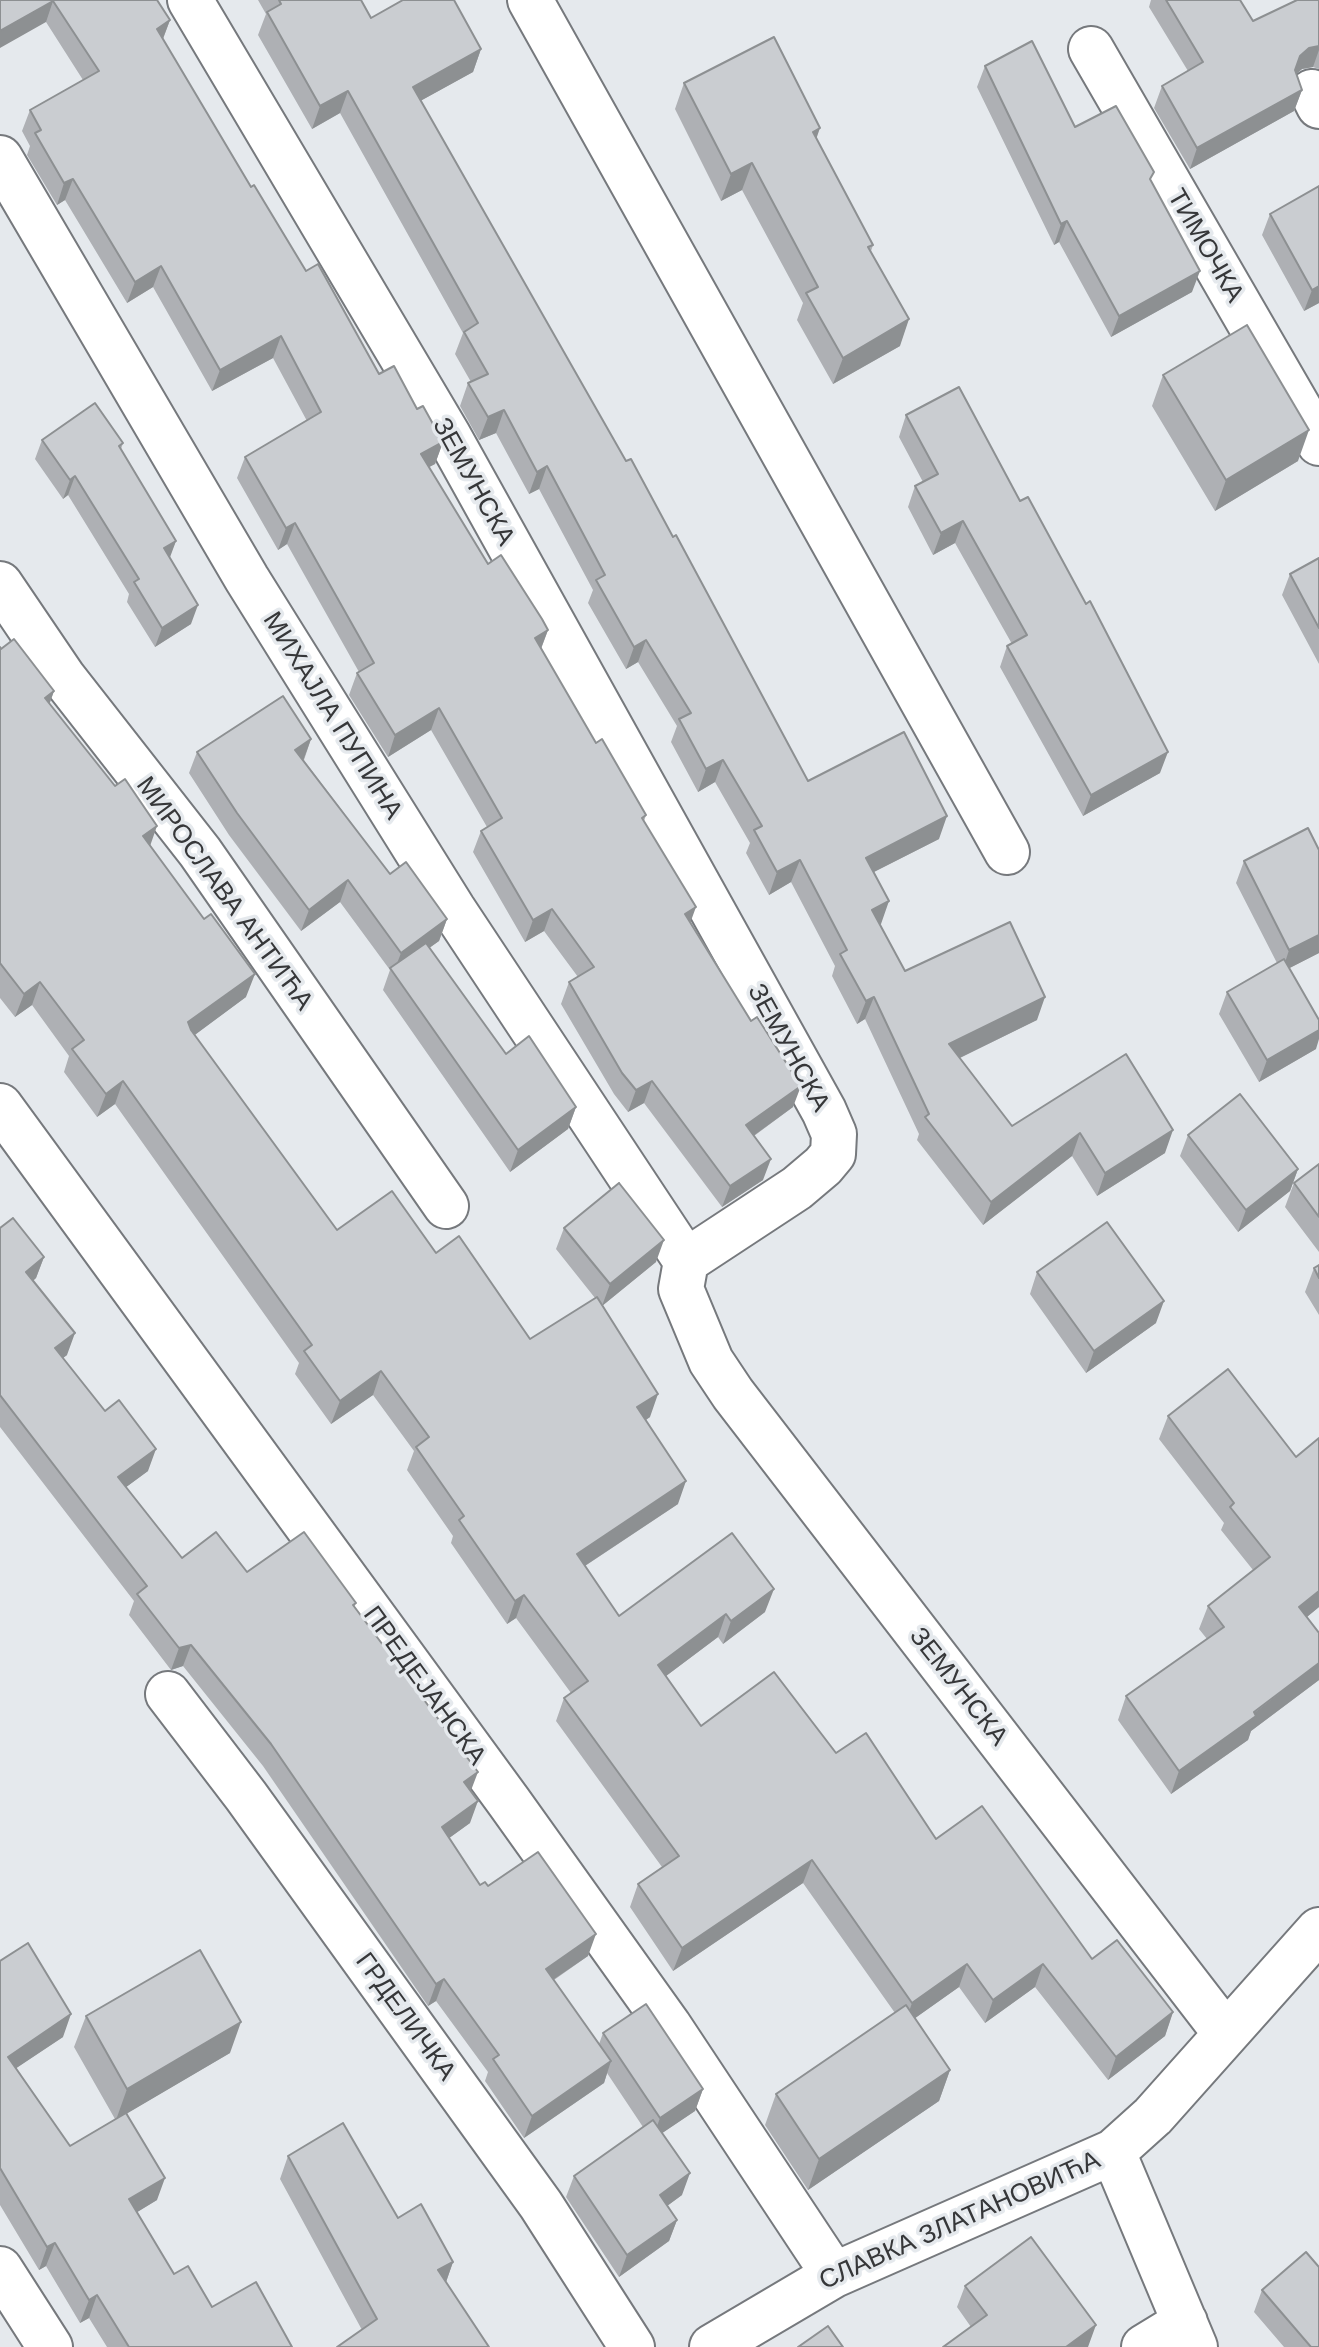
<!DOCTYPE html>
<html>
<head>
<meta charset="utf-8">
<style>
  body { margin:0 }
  canvas { display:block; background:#e5e9ed }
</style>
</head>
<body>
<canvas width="1319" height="2347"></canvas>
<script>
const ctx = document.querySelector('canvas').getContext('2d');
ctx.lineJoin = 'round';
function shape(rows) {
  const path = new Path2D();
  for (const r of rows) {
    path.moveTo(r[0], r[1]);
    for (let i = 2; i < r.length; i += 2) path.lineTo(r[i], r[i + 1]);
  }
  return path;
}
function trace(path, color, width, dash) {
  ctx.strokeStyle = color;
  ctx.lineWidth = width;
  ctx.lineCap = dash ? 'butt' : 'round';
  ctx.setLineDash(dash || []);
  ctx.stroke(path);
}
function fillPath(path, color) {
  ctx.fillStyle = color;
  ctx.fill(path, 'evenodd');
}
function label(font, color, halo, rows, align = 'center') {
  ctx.font = font + ' Helvetica,sans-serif';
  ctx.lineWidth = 7;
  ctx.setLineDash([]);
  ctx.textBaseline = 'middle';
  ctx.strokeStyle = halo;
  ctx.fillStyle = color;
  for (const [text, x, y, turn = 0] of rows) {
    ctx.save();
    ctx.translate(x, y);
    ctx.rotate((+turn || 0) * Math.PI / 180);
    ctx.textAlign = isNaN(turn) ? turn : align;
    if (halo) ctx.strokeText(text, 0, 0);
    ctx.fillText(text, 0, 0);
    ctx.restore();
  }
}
const minor = shape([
  [190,0,448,435,824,1111,834,1134,833,1154,823,1166,797,1188,686,1261,681,1289,711,1361,733,1394,1226,2034],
  [530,0,1007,852],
  [1091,49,1319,443],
  [1312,92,1319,106],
  [0,158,247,579,453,909,686,1261],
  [0,584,63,677,200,852,446,1206],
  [0,1106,509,1802,669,2026,834,2275],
  [168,1694,246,1796,541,2205,632,2347],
  [1113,2152,1195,2347],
  [0,2269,50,2347],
  [712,2347,834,2275,1113,2152,1153,2116,1319,1930],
  [1144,2347,1185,2322]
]);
trace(minor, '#76797d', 48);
trace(minor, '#fff', 44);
fillPath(shape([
  [0,0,157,0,170,20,163,39,251,187,306,271,379,374,417,409,443,442,435,464,429,467,488,564,548,630,541,649,596,743,646,815,644,821,690,923,793,1107,754,1136,763,1180,722,1207,644,1103,628,1112,614,1094,561,1004,569,982,578,977,544,931,525,942,473,852,481,831,487,827,431,730,388,757,349,695,357,673,359,672,287,544,278,550,237,478,245,457,307,421,273,358,212,391,153,287,127,303,65,200,57,205,27,155,30,146,22,131,30,110,83,80,46,22],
  [258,0,361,0,371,18,481,49,473,72,420,101,626,461,673,537,808,781,939,839,874,872,881,924,880,924,905,971,1037,1020,960,1058,1012,1126,1126,1054,1165,1153,1097,1196,1072,1156,983,1225,917,1140,919,1134,865,1019,857,1024,832,976,835,966,791,882,769,895,746,853,750,843,715,782,698,792,671,742,677,726,638,662,626,669,588,603,593,590,539,489,529,494,496,433,479,440,460,406,468,383,471,382,455,354,463,333,340,113,312,129,258,35,266,14],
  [1151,0,1240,0,1253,21,1319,0,1319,69,1313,67,1302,69,1296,74,1302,90,1294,111,1190,169,1154,108,1162,86,1188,71,1149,7],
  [985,66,1075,127,1192,292,1111,337,1059,242,1054,245,977,87],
  [684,83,816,139,873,245,871,251,900,346,833,384,797,320,803,303,742,190,721,201,675,109],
  [1319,186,1319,303,1304,311,1262,235,1270,214],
  [1163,375,1298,461,1215,511,1152,406],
  [906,415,1160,773,1083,816,1000,667,1007,646,1012,644,955,543,933,555,908,507,915,486,923,482,899,437],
  [42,440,123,443,121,449,176,541,169,557,191,624,155,647,127,602,129,594,68,495,63,499,35,459],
  [1319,558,1319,664,1282,595,1290,574],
  [0,647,54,691,49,704,150,846,246,997,194,1035,337,1230,436,1253,530,1339,595,1298,556,1249,564,1228,656,1262,602,1306,650,1417,646,1420,678,1504,585,1566,619,1616,765,1612,723,1644,718,1637,666,1676,701,1726,836,1753,936,1839,1092,1959,1173,2012,1165,2036,1108,2080,1035,1987,985,2023,959,1987,915,2018,950,2070,939,2101,808,2190,765,2125,776,2094,895,2013,803,1883,673,1971,630,1907,638,1884,662,1867,556,1721,564,1698,571,1693,516,1618,507,1624,451,1543,453,1536,407,1470,414,1451,373,1395,331,1424,295,1374,299,1363,115,1104,97,1117,64,1072,69,1056,32,1005,15,1017,0,998],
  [311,739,304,760,390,874,447,919,439,941,429,948,506,1054,576,1107,568,1129,510,1172,383,990,390,970,340,902,301,931,229,835,189,773,197,752],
  [1319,850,1319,953,1289,968,1316,1049,1259,1082,1219,1014,1227,992,1277,963,1236,883,1244,861],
  [1188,1135,1298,1169,1290,1191,1238,1232,1180,1156],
  [1319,1164,1319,1252,1285,1207,1294,1183],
  [0,1228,44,1257,36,1278,33,1281,67,1355,63,1358,148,1471,126,1487,182,1558,247,1572,356,1603,354,1608,471,1791,470,1823,449,1838,480,1885,488,1886,588,1956,554,1980,599,2044,603,2033,703,2089,695,2111,662,2133,682,2195,667,2206,677,2220,669,2241,619,2277,566,2197,574,2176,643,2127,607,2073,604,2083,524,2138,485,2081,488,2072,436,2001,428,2006,263,1766,183,1666,171,1670,129,1615,134,1601,0,1427],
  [1319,1265,1319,1315,1305,1292,1314,1268],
  [1037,1272,1156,1323,1086,1373,1030,1294],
  [1168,1416,1296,1457,1319,1438,1319,1607,1307,1617,1319,1633,1319,1680,1251,1731,1248,1740,1171,1794,1118,1720,1126,1696,1207,1639,1199,1629,1208,1606,1253,1570,1221,1530,1224,1523,1159,1439],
  [0,1961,63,2037,16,2068,70,2146,115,2119,74,2047,86,2016,230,2053,127,2113,157,2200,137,2212,174,2274,212,2307,292,2347,107,2347,89,2318,80,2323,46,2266,39,2270,0,2205],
  [288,2156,398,2218,453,2262,446,2282,362,2330,280,2179],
  [965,2286,1096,2325,971,2327,957,2307],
  [1262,2290,1319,2347,1284,2347,1254,2312]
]), '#aeb0b4');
fillPath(shape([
  [53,1,46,22,0,48,0,31],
  [170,20,162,41,157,29],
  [1319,46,1319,50,1313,67,1302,69,1292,78,1300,56,1309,48],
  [481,49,473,72,404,110,413,87],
  [1302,90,1294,111,1190,169,1197,148],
  [348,91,340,113,312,129,320,106],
  [820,128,811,154,813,132],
  [752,163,742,190,721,201,731,174],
  [73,179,65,200,57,205,64,183],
  [1067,221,1059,242,1054,245,1061,224],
  [161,266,153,287,127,303,135,282],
  [1200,271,1192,292,1111,337,1119,316],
  [1319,286,1319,303,1304,311,1312,290],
  [909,319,900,346,833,384,843,358],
  [281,336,273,358,212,391,220,370],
  [504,410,496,433,479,440,488,417],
  [1309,430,1298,461,1215,511,1226,480],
  [443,442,435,464,414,475,421,454],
  [547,466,539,489,529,494,537,472],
  [75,476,68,495,63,499,70,480],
  [963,521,955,543,933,555,941,533],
  [295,523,287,544,278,550,286,528],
  [176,541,169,560,164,548],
  [198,605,191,624,155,647,162,628],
  [548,630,540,651,535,638],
  [646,640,638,662,626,669,634,647],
  [54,691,46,714,45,698],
  [439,708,431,730,388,757,395,735],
  [311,739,303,761,295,750],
  [1168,752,1160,773,1083,816,1091,795],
  [723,760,715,782,698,792,706,769],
  [947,816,939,839,858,880,866,858],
  [157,826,149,849,143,836],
  [800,860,791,882,769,895,777,872],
  [348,880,340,902,301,931,309,910],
  [889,901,881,924,864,933,872,910],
  [696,907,688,929,685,914],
  [552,909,544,931,525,942,533,920],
  [447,919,439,941,393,974,401,953],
  [1319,935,1319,953,1282,972,1289,950],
  [255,974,246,997,180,1046,188,1022],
  [40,982,32,1005,15,1017,24,994],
  [874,997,865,1019,857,1024,866,1001],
  [1045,997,1037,1020,941,1067,949,1044],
  [1319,1030,1319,1039,1316,1049,1259,1082,1267,1060],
  [123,1081,115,1104,97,1117,106,1094],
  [652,1081,644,1103,628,1112,636,1090],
  [801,1086,793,1107,738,1147,746,1125],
  [576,1107,568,1129,510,1172,518,1150],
  [1173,1130,1165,1153,1097,1196,1105,1173],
  [1080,1133,1072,1156,983,1225,991,1202],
  [771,1159,763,1180,722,1207,730,1186],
  [1298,1169,1290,1191,1238,1232,1246,1210],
  [664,1240,656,1262,602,1306,610,1284],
  [44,1257,36,1278,18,1293,26,1272],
  [1164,1301,1156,1323,1086,1373,1094,1351],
  [75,1333,67,1355,47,1370,55,1348],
  [381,1371,373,1395,331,1424,340,1401],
  [658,1394,650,1417,629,1431,637,1407],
  [156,1449,148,1471,110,1499,118,1477],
  [686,1481,678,1504,568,1577,577,1554],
  [774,1589,765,1612,723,1644,731,1621],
  [1319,1591,1319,1607,1291,1630,1299,1607],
  [524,1595,516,1618,507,1624,515,1601],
  [726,1614,718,1637,650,1688,658,1665],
  [191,1645,183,1666,171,1670,179,1648],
  [1319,1663,1319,1680,1251,1731,1248,1740,1171,1794,1179,1771],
  [478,1772,470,1793,464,1782],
  [478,1801,470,1823,434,1849,442,1827],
  [812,1860,803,1883,673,1971,682,1948],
  [596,1934,588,1956,538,1990,546,1969],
  [967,1964,959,1987,904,2026,912,2003],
  [1043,1964,1035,1987,985,2023,993,2000],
  [444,1979,436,2001,428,2006,436,1984],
  [1173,2012,1165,2036,1108,2080,1116,2057],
  [71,2014,63,2037,0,2079,8,2057],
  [241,2022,230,2053,116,2120,127,2089],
  [611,2061,604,2083,524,2138,532,2116],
  [950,2070,939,2101,808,2190,819,2159],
  [703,2089,695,2111,652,2140,660,2118],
  [690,2173,682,2195,652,2217,660,2195],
  [165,2178,157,2200,121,2222,129,2199],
  [677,2220,669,2241,619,2277,627,2255],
  [55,2243,46,2266,39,2270,47,2247],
  [453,2262,445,2285,438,2270],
  [97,2295,89,2318,80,2323,89,2300],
  [1096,2325,1088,2347,1066,2347]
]), '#8d9092');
const building = shape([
  [0,0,157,0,170,20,157,29,251,187,254,185,306,271,318,264,379,374,394,366,417,409,423,406,443,442,421,454,488,564,501,555,542,619,548,630,535,638,596,743,602,739,646,815,642,818,696,907,685,914,751,1021,757,1017,801,1086,746,1125,771,1159,730,1186,652,1081,636,1090,622,1073,569,982,594,967,552,909,533,920,481,831,502,818,439,708,395,735,357,673,374,663,295,523,286,528,245,457,321,412,281,336,220,370,161,266,135,282,73,179,64,183,35,133,41,130,30,110,99,71,53,1,0,31,0,0],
  [279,0,361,0,371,18,403,0,454,0,481,49,413,87,626,461,631,459,673,537,676,535,808,781,904,732,947,816,866,858,889,901,872,910,905,971,1010,922,1045,997,949,1044,1012,1126,1126,1054,1173,1130,1105,1173,1080,1133,991,1202,925,1117,929,1114,874,997,866,1001,840,954,847,950,800,860,777,872,754,830,762,826,723,760,706,769,679,719,691,713,646,640,634,647,596,580,605,575,547,466,537,472,504,410,488,417,468,383,488,374,464,332,478,323,348,91,320,106,267,12,281,4,279,0],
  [1166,0,1240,0,1253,21,1297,0,1319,0,1319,46,1309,48,1300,56,1295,70,1302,90,1197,148,1162,86,1203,62,1166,0],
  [774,37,820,128,813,132,873,245,868,247,909,319,843,358,806,293,818,287,752,163,731,174,684,83,774,37],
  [1032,41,1075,127,1116,106,1154,172,1150,179,1200,271,1119,316,1067,221,1061,224,985,66,1032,41],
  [1319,186,1319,286,1312,290,1270,214,1319,186],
  [1247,325,1309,430,1226,480,1163,375,1247,325],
  [959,387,1020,501,1028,497,1086,604,1090,601,1168,752,1091,795,1007,646,1027,635,963,521,941,533,915,486,938,474,906,415,959,387],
  [95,403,123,443,119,446,176,541,164,548,198,605,162,628,134,582,139,579,75,476,70,480,42,440,95,403],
  [1319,558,1319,628,1290,574,1319,558],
  [14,639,54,691,45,698,115,786,125,779,157,826,143,836,204,919,211,914,255,974,188,1022,191,1030,337,1230,392,1191,436,1253,459,1236,530,1339,597,1297,658,1394,637,1407,686,1481,577,1554,619,1616,732,1533,774,1589,731,1621,726,1614,658,1665,701,1726,774,1672,836,1753,866,1733,936,1839,982,1806,1092,1959,1117,1940,1173,2012,1116,2057,1043,1964,993,2000,967,1964,912,2003,812,1860,682,1948,638,1884,679,1856,564,1698,588,1681,524,1595,515,1601,459,1520,464,1516,416,1447,429,1437,381,1371,340,1401,304,1351,312,1345,123,1081,106,1094,72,1049,84,1040,40,982,24,994,0,963,0,647,1,649,14,639],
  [283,696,311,739,295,750,390,874,406,862,447,919,401,953,348,880,309,910,237,813,197,752,283,696],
  [1308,828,1319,850,1319,935,1289,950,1244,861,1308,828],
  [426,943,506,1054,529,1036,576,1107,518,1150,390,968,426,943],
  [1284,959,1319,1020,1319,1030,1267,1060,1227,992,1284,959],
  [1240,1094,1298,1169,1246,1210,1188,1135,1240,1094],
  [1319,1164,1319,1217,1294,1183,1319,1164],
  [619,1183,664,1240,610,1284,564,1228,619,1183],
  [13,1218,44,1257,26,1272,75,1333,55,1348,105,1411,119,1400,156,1449,118,1477,182,1558,216,1532,247,1572,304,1532,356,1603,353,1605,478,1772,464,1782,478,1801,442,1827,480,1885,485,1882,488,1886,538,1852,596,1934,546,1969,611,2061,532,2116,493,2059,499,2055,444,1979,436,1984,271,1744,191,1645,179,1648,137,1594,147,1586,0,1395,0,1228,13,1218],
  [1107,1222,1164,1301,1094,1351,1037,1272,1107,1222],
  [1319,1265,1319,1278,1314,1268,1319,1265],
  [1228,1369,1296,1457,1319,1438,1319,1591,1299,1607,1319,1633,1319,1663,1254,1712,1256,1716,1179,1771,1126,1696,1224,1627,1208,1606,1270,1557,1230,1507,1234,1503,1168,1416,1228,1369],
  [28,1943,71,2014,8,2057,70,2146,126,2113,165,2178,129,2199,174,2274,188,2266,212,2307,256,2282,292,2347,129,2347,97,2295,89,2300,55,2243,47,2247,0,2168,0,1961,28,1943],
  [200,1950,241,2022,127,2089,86,2016,200,1950],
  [646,2004,703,2089,660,2118,603,2033,646,2004],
  [906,2005,950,2070,819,2159,776,2094,906,2005],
  [653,2120,690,2173,660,2195,677,2220,627,2255,574,2176,653,2120],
  [343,2123,398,2218,421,2204,453,2262,438,2270,489,2347,337,2347,377,2319,288,2156,343,2123],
  [1031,2237,1096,2325,1066,2347,943,2347,987,2315,965,2286,1031,2237],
  [1306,2252,1319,2267,1319,2347,1311,2347,1262,2290,1306,2252],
  [828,2326,843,2347,798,2347,828,2326]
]);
fillPath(building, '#cacdd1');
trace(building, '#8d9092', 2);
label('26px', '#363739', '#e5e9ed', [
  ["ТИМОЧКА",1205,246,60],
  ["ЗЕМУНСКА",473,482,61],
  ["МИХАЈЛА ПУПИНА",332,716,58],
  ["МИРОСЛАВА АНТИЋА",224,894,54],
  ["ЗЕМУНСКА",788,1048,61],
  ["ПРЕДЕЈАНСКА",424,1686,54],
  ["ЗЕМУНСКА",958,1687,52],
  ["ГРДЕЛИЧКА",405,2017,54],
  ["СЛАВКА ЗЛАТАНОВИЋА",960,2221,-24]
]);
</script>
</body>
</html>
